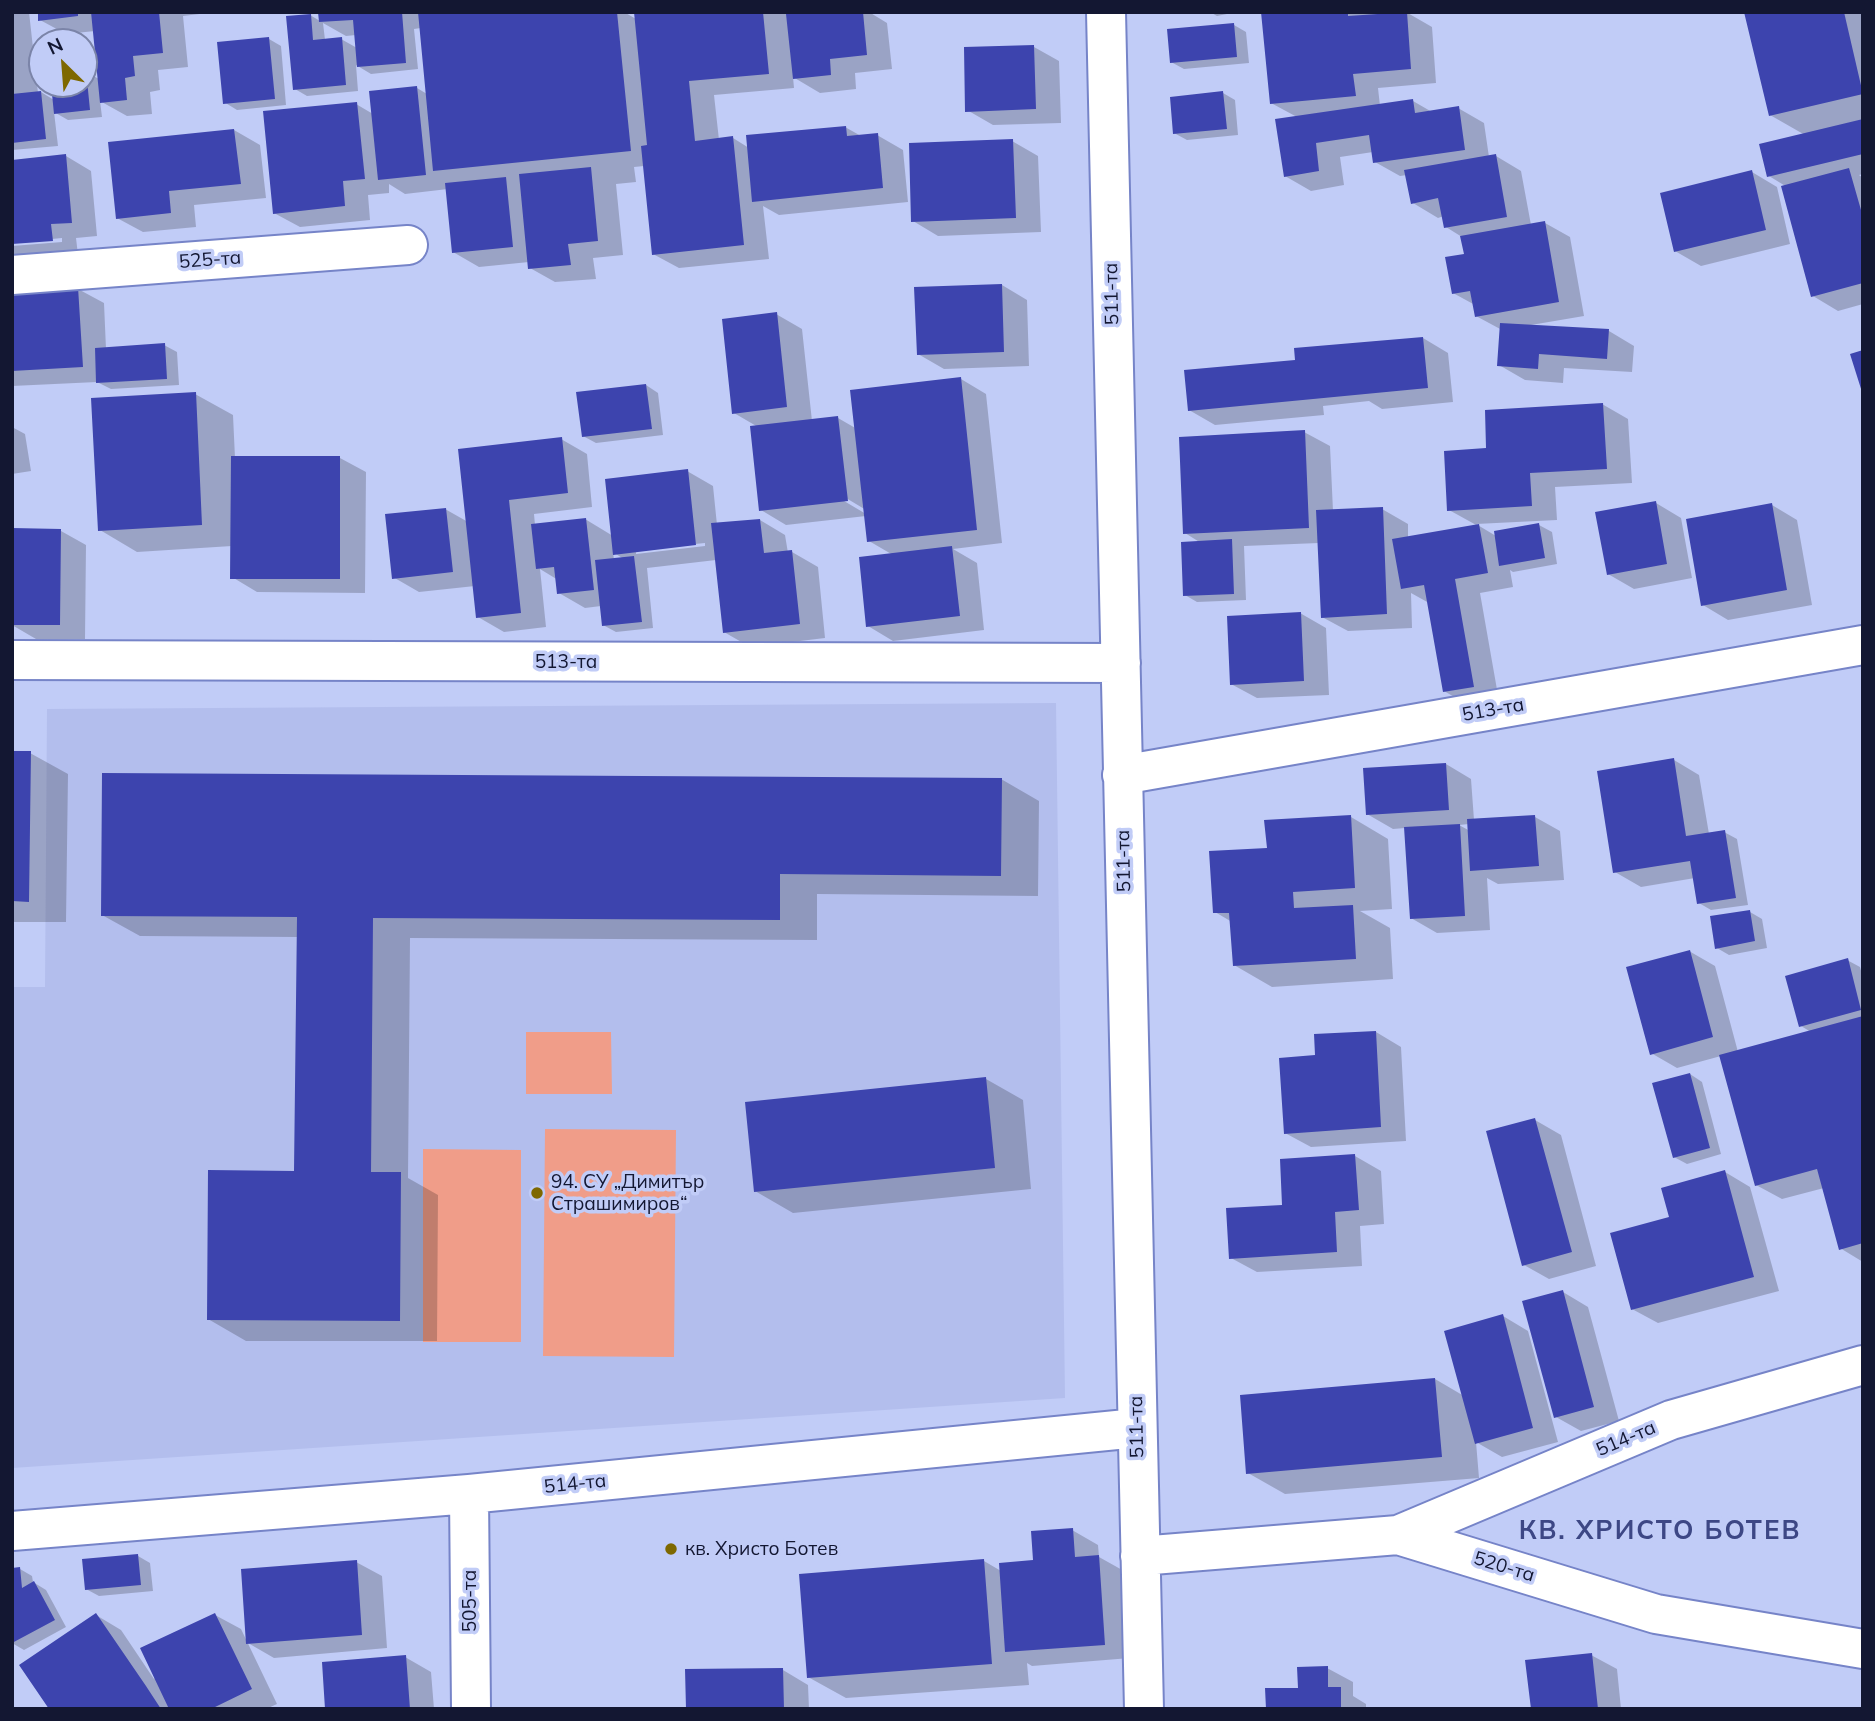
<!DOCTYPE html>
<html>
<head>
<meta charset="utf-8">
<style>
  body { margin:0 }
  #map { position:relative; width:1875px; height:1721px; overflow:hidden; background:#c1ccf7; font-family:Mulish,sans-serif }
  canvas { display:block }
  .frame { position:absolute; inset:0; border:14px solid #131732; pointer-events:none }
  .north { position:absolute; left:28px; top:28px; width:70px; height:70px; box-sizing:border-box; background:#c1ccf7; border:2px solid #7b84a8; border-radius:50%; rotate:335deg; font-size:19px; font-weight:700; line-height:28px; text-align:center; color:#131732 }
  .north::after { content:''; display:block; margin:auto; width:24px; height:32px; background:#7e6800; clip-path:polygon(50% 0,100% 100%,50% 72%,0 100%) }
</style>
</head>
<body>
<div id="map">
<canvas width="1875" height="1721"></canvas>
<div class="frame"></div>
<div class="north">N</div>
</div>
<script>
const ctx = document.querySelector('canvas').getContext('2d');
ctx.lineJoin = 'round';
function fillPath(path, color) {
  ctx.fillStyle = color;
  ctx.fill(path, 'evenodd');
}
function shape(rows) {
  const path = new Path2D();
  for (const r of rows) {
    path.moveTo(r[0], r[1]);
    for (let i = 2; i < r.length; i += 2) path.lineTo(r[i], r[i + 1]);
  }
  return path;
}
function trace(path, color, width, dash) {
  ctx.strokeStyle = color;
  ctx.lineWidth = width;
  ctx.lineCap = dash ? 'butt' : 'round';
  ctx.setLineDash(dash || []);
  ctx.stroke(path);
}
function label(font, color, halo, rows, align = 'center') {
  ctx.font = font + ' Mulish,sans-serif';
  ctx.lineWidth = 7;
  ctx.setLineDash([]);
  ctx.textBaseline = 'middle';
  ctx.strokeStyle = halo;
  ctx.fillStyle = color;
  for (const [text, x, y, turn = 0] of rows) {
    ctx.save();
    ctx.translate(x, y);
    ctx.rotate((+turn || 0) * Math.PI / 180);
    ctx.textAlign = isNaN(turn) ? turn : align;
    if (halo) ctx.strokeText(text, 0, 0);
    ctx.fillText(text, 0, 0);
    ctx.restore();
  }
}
fillPath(shape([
  [1056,703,1065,1398,12,1468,12,987,45,987,47,709]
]), '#b3beed');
fillPath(shape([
  [526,1032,611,1032,612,1094,526,1094],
  [545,1129,676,1130,674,1357,543,1356],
  [423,1149,521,1150,521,1342,423,1342]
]), '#f09d89');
fillPath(shape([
  [12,12,29,12,38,93,41,92,54,100,53,84,84,84,84,71,99,79,95,31,66,34,40,20,39,12,216,12,183,16,188,67,158,70,160,90,150,92,152,114,127,116,100,101,102,117,68,120,54,112,58,146,12,150],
  [319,12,624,12,636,19,636,12,784,12,787,14,869,12,887,23,892,69,855,73,856,89,820,93,793,77,794,88,714,95,719,140,733,138,749,148,845,127,861,136,877,135,903,150,908,202,779,215,763,206,769,259,679,268,653,254,644,166,634,167,636,182,616,184,623,255,593,258,596,279,555,282,530,268,529,262,479,267,453,252,448,189,405,194,389,184,389,193,368,195,370,220,300,227,274,213,356,104,373,114,417,88,427,94,421,28,414,29,418,69,371,74,356,65,358,91,307,96,295,89,310,15,320,21],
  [323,23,346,36,356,35,357,48,341,39,325,40],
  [1210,12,1237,12,1217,16],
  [1263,12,1368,12,1372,14,1406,12,1432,27,1436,83,1378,88,1380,106,1413,101,1432,112,1458,108,1484,123,1489,157,1496,156,1521,171,1531,225,1545,223,1570,237,1584,316,1531,325,1609,331,1634,346,1632,372,1564,368,1563,383,1525,380,1499,365,1502,330,1476,316,1475,305,1453,293,1466,255,1462,237,1446,227,1444,216,1438,218,1413,203,1407,175,1400,176,1375,162,1373,152,1340,157,1344,185,1311,191,1285,176,1297,117,1271,103],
  [1746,12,1863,12,1863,174,1859,175,1863,178,1863,304,1838,311,1813,296,1787,187,1769,176,1805,135,1770,115],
  [1234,25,1246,32,1249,63,1184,69,1171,62],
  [269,39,281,46,286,105,237,110,224,102],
  [1034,47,1059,61,1061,123,993,125,967,110],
  [1223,93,1235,100,1238,135,1187,140,1174,133],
  [234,130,260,145,266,198,194,205,196,227,143,232,117,218],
  [1012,141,1038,156,1041,232,938,236,913,221],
  [66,156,91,171,97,236,76,238,78,255,12,261,12,246,62,242,62,238,12,243],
  [1752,172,1777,187,1790,244,1701,266,1675,251],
  [1002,285,1027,300,1029,366,944,369,918,354],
  [78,289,104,303,106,349,164,345,177,352,179,385,111,389,97,382,12,386,12,292],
  [776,314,802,329,812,421,838,418,857,429,961,379,986,394,1002,543,953,549,977,563,984,630,893,641,868,626,893,555,869,541,866,516,786,525,761,510,758,427,734,413],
  [841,495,866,510,866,514,839,498],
  [1423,338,1448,353,1453,402,1382,409,1369,401,1323,406,1324,415,1215,425,1189,410,1297,361],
  [646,385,658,393,663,435,596,443,583,436],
  [195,394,233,415,235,458,340,458,366,472,365,593,257,592,232,577,232,546,137,552,100,530],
  [1602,404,1628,419,1632,483,1555,487,1557,520,1476,524,1496,536,1539,525,1552,532,1557,564,1513,572,1510,570,1513,587,1480,593,1499,701,1470,706,1444,691,1429,603,1411,593,1412,628,1348,631,1322,617,1319,543,1244,546,1246,600,1197,602,1185,595,1201,543,1185,533,1304,432,1330,446,1333,511,1382,509,1408,524,1408,538,1478,526,1449,510,1488,449],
  [12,427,25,434,31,471,12,474],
  [561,439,587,454,592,507,534,514,535,525,585,519,613,536,687,471,713,486,717,525,760,520,785,535,788,553,792,552,818,567,825,638,750,647,724,632,716,560,647,568,653,628,616,632,603,625,601,606,585,608,559,593,558,580,540,569,546,627,504,632,478,617,475,586,419,592,393,577,445,509,468,522],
  [705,543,705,546,636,554,636,550],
  [613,552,619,556,624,559,614,560],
  [1656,503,1681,518,1692,578,1634,589,1608,574],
  [1772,505,1797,520,1812,605,1728,620,1703,605],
  [61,531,86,545,85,639,36,639,12,625],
  [1300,613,1326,628,1329,695,1257,698,1231,684],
  [12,753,30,753,68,774,66,922,12,922],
  [1674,760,1699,775,1709,834,1724,832,1737,839,1748,905,1711,910,1699,903,1695,878,1641,887,1615,872],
  [1446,764,1471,779,1474,820,1535,817,1560,831,1564,880,1498,884,1487,878,1490,930,1437,933,1411,918,1405,828,1393,829,1367,814],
  [1469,824,1470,831,1459,825],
  [1001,779,1039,801,1038,896,817,894,817,940,410,938,408,1178,438,1195,437,1341,246,1341,208,1319,296,1173,298,937,140,936,102,915],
  [1351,817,1388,839,1392,909,1360,911,1390,928,1393,979,1272,987,1234,965,1232,922,1215,912,1268,849],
  [1750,912,1762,919,1767,948,1729,955,1717,948],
  [1689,951,1715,966,1738,1052,1811,1032,1801,1026,1847,960,1860,967,1863,978,1863,1262,1840,1248,1824,1188,1782,1199,1756,1185,1721,1056,1677,1068,1651,1053],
  [1376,1032,1401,1047,1406,1141,1311,1147,1285,1133,1317,1056],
  [1690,1074,1702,1082,1721,1154,1687,1164,1674,1157],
  [986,1079,1023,1100,1031,1189,793,1213,755,1191],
  [1535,1120,1561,1135,1596,1266,1549,1279,1524,1265],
  [1355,1156,1381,1171,1384,1224,1360,1226,1362,1266,1257,1272,1231,1258,1284,1206],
  [1725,1172,1750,1187,1779,1291,1658,1323,1632,1309,1671,1218],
  [1563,1292,1588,1307,1619,1421,1581,1431,1556,1417],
  [1503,1316,1528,1331,1558,1442,1502,1457,1476,1442,1479,1478,1285,1494,1248,1473,1435,1379,1464,1396],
  [1072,1530,1098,1545,1099,1557,1124,1571,1130,1658,1032,1666,1027,1663,1029,1685,846,1698,808,1677,984,1561,1001,1571,1035,1562],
  [138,1556,150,1563,153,1591,99,1596,86,1589],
  [356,1562,382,1576,387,1648,274,1658,248,1643],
  [20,1569,32,1576,33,1582,46,1590,66,1627,24,1650,12,1643,12,1570],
  [96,1615,121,1630,154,1679,215,1615,241,1629,277,1704,266,1709,51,1709],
  [1591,1655,1617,1669,1621,1709,1532,1709],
  [405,1657,431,1672,434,1709,327,1709],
  [1327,1668,1353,1682,1353,1696,1366,1704,1366,1709,1267,1709,1300,1690],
  [783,1670,808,1685,809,1709,688,1709]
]), '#0003');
fillPath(shape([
  [38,12,78,12,78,16,38,21],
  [91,12,159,12,163,53,133,56,135,76,125,78,127,100,100,103],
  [318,12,402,12,406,63,357,67,353,20,319,22],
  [418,12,617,12,631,151,433,171],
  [634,12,763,12,769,74,689,81,695,141,733,136,744,245,652,255,641,146,647,145],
  [802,12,863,12,867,55,830,59,831,75,793,79,786,14],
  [1261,12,1348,12,1348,16,1407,12,1411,69,1353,74,1356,96,1270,104],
  [1744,12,1844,12,1863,94,1769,116],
  [311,14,313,40,342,37,346,85,293,90,286,16],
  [1234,23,1237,57,1170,63,1167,29],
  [269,37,275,99,223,104,217,42],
  [1034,45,1036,109,965,112,964,47],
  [84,70,86,70,90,110,54,114,51,84,84,84],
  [417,86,426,175,378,180,369,91],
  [41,91,46,139,12,143,12,94],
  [1223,91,1227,129,1173,134,1170,97],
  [1413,99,1415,113,1459,106,1465,150,1373,163,1369,135,1316,143,1319,171,1284,177,1275,119],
  [357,102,365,179,343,181,345,206,273,214,263,111],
  [1863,119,1863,154,1767,177,1759,144],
  [846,126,847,136,878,133,883,188,752,202,746,135],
  [234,129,241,184,169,191,171,213,116,219,108,142],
  [1013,139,1016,218,911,222,909,143],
  [66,154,72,223,51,224,53,241,12,244,12,160],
  [1496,154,1507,217,1444,228,1438,198,1411,204,1404,170],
  [591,167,598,241,568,244,571,265,528,269,519,174],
  [1849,168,1863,217,1863,283,1811,297,1781,186],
  [1752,170,1766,230,1674,252,1660,193],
  [506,177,513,247,452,253,445,183],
  [1545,221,1559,302,1475,317,1470,291,1452,294,1445,257,1464,254,1460,236],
  [1002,284,1004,352,917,355,914,287],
  [78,287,83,367,12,371,12,291],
  [777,312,787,407,732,414,722,319],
  [1500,323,1609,329,1607,359,1539,354,1538,369,1497,366],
  [1423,337,1428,388,1188,411,1184,370,1295,360,1294,348],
  [165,343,167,379,96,383,95,348],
  [1863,350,1863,392,1862,392,1850,354],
  [961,377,977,530,867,542,850,390],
  [646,384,652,429,582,437,576,392],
  [196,392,202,525,98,531,91,398],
  [1603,403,1607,469,1530,473,1532,506,1447,511,1444,451,1486,448,1485,410],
  [838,416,848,501,759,511,750,426],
  [1305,430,1309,528,1183,534,1179,437],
  [562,437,568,493,509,500,521,613,476,618,458,449],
  [231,456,340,456,340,579,230,579],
  [688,469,696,545,613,555,605,479],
  [1656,501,1667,564,1607,575,1595,512],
  [1772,503,1787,590,1701,606,1686,519],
  [1383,507,1387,614,1321,618,1316,510],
  [446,508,453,572,392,579,385,514],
  [586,518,594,590,557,594,554,567,536,569,531,524],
  [760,519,764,553,792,550,800,624,723,633,711,523],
  [1539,523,1545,558,1499,566,1494,531],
  [1479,524,1488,573,1455,579,1474,687,1443,692,1424,585,1401,589,1392,539],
  [12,528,61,529,60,625,12,625],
  [1232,539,1234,594,1183,596,1181,542],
  [952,546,960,616,866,627,859,557],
  [634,556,642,622,602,626,595,560],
  [1301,612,1304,681,1230,685,1227,616],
  [12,751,31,751,29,902,12,901],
  [1674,758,1686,836,1725,830,1736,898,1697,904,1690,861,1613,873,1597,771],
  [1446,763,1449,810,1366,815,1363,768],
  [102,773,1002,778,1001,876,780,874,780,920,373,918,371,1172,401,1172,400,1321,207,1320,208,1170,294,1171,297,917,101,916],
  [1351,815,1355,888,1293,892,1294,908,1353,905,1356,959,1233,966,1229,913,1213,913,1209,851,1267,848,1264,820],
  [1535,815,1539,866,1470,871,1467,819],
  [1460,824,1465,916,1410,919,1404,827],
  [1750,910,1755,941,1715,949,1710,916],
  [1690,950,1713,1037,1650,1055,1626,967],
  [1848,958,1861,1010,1799,1027,1785,976],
  [1863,1016,1863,1243,1839,1250,1817,1169,1755,1186,1719,1055],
  [1376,1031,1381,1127,1284,1134,1279,1058,1315,1055,1314,1034],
  [1690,1073,1710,1148,1673,1158,1652,1083],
  [986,1077,995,1168,754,1192,745,1102],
  [1535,1118,1572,1252,1522,1266,1486,1131],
  [1355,1154,1359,1210,1335,1212,1337,1252,1229,1259,1226,1208,1282,1205,1280,1159],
  [1725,1170,1754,1277,1631,1310,1610,1233,1669,1217,1661,1188],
  [1563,1290,1594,1407,1554,1418,1522,1301],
  [1503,1314,1533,1428,1475,1444,1444,1331],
  [1435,1378,1442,1457,1246,1474,1240,1395],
  [1073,1528,1075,1557,1099,1555,1105,1645,1005,1652,999,1563,1033,1560,1031,1531],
  [138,1554,141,1585,85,1590,82,1559],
  [984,1559,992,1664,807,1678,799,1574],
  [357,1560,362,1635,246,1644,241,1569],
  [20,1567,22,1588,34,1581,55,1620,12,1643,12,1568],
  [96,1613,146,1686,161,1709,49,1709,19,1665],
  [215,1613,252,1689,211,1709,169,1709,140,1648],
  [1592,1653,1598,1709,1531,1709,1525,1660],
  [406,1655,410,1709,325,1709,322,1662],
  [1328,1666,1328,1687,1341,1687,1341,1709,1266,1709,1265,1688,1298,1688,1297,1667],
  [783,1668,784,1709,686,1709,685,1669]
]), '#3d44ae');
const minor = shape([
  [1106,12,1144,1709],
  [12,275,408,245],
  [12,660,1121,663],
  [1122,775,1863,645],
  [469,1494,471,1709],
  [12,1531,469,1494,1137,1428],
  [1398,1535,1671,1420,1863,1365],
  [1140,1556,1398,1535,1656,1614,1863,1649]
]);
trace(minor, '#7684c8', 42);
trace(minor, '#fff', 38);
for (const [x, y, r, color] of [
  [537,1193,7,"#7e6800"],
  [671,1549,7,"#7e6800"]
]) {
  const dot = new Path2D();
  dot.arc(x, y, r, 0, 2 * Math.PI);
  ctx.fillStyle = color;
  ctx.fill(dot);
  trace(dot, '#c1ccf7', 2.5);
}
label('19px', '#131732', '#c1ccf7', [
  ["525-та",210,260,-4],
  ["511-та",1112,294,-91],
  ["513-та",566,662],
  ["513-та",1493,710,-10],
  ["511-та",1124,861,-91],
  ["511-та",1137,1427,-91],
  ["514-та",1626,1439,-23],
  ["514-та",575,1484,-6],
  ["520-та",1504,1567,17],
  ["505-та",470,1601,-90]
]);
label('19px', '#131732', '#c1ccf7', [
  ["94. СУ „Димитър",551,1182],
  ["Страшимиров“",551,1204],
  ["кв. Христо Ботев",685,1549]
], 'left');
ctx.letterSpacing = '2px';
label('bold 26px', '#3d4785', '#c1ccf7', [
  ["КВ. ХРИСТО БОТЕВ",1660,1531]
]);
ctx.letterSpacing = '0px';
</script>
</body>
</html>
